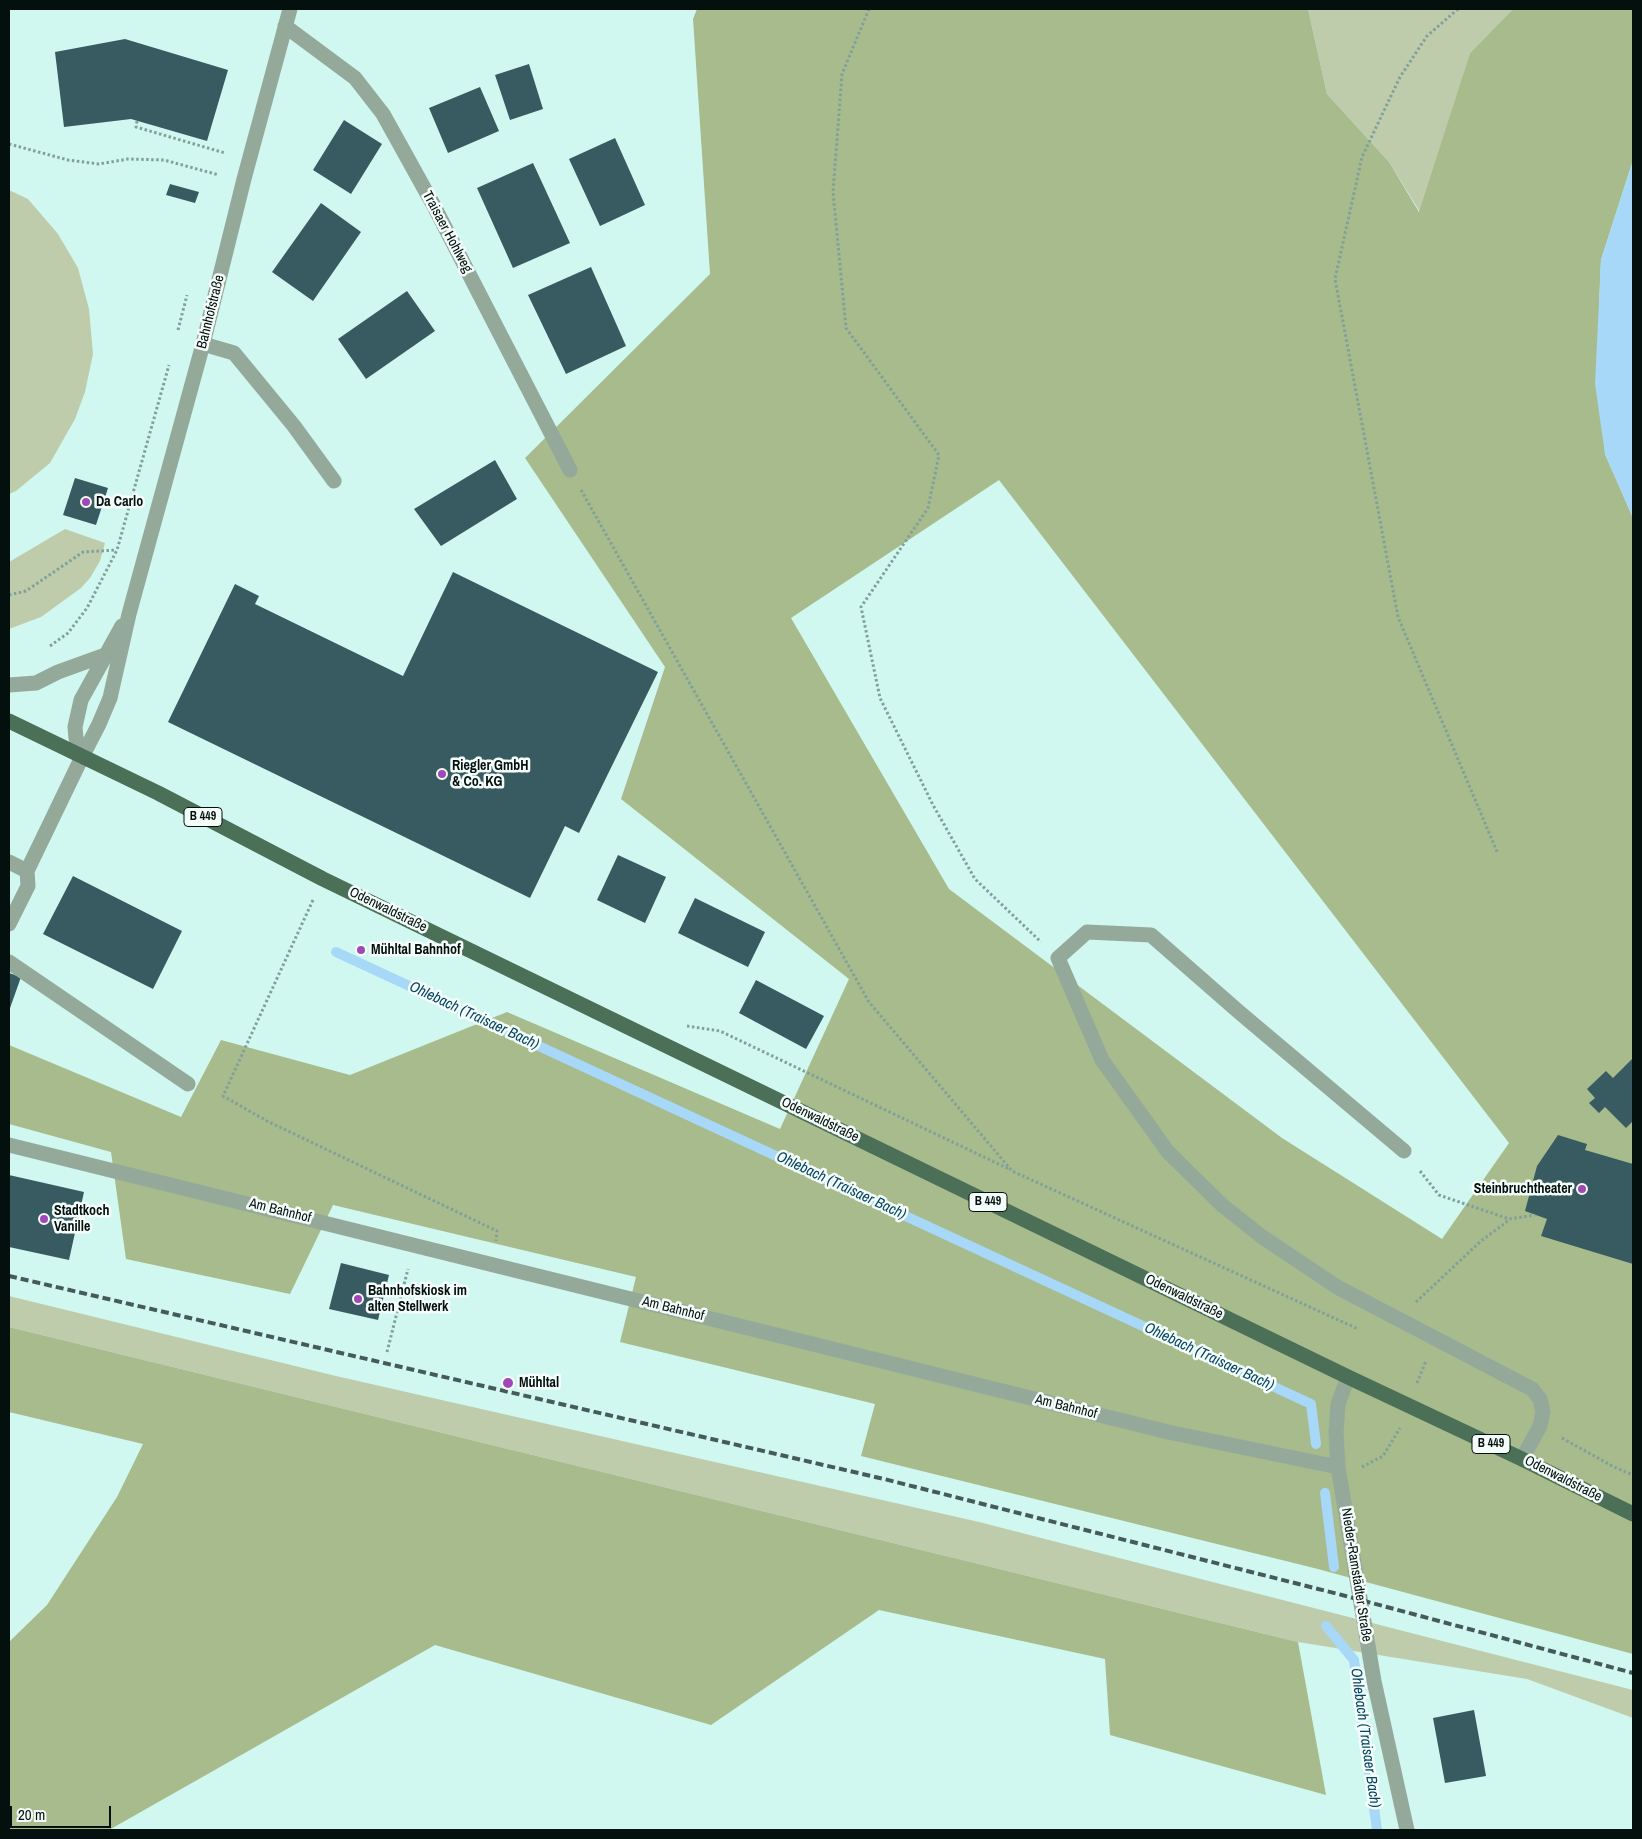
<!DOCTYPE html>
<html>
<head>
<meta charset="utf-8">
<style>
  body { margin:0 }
  #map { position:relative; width:1642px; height:1839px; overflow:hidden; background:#d0f8f0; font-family:"Archivo Narrow",sans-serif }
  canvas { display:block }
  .frame { position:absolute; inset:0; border:10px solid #03100d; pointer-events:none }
  .scale { position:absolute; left:10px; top:1806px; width:101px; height:22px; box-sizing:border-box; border:2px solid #03100d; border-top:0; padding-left:6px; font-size:15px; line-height:18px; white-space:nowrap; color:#03100d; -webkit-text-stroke:4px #f5fdfb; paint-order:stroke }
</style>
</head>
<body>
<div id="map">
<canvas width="1642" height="1839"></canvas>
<div class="frame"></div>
<div class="scale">20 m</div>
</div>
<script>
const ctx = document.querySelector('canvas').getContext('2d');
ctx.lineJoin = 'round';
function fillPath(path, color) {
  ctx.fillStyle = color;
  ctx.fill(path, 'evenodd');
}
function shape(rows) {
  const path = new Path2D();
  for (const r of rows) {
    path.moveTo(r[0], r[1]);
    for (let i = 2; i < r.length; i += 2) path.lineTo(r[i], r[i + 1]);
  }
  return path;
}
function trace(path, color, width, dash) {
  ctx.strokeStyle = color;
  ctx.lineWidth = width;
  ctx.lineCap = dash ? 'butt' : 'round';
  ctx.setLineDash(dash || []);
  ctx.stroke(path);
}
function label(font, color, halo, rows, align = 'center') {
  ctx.font = font + ' "Archivo Narrow",sans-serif';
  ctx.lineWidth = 5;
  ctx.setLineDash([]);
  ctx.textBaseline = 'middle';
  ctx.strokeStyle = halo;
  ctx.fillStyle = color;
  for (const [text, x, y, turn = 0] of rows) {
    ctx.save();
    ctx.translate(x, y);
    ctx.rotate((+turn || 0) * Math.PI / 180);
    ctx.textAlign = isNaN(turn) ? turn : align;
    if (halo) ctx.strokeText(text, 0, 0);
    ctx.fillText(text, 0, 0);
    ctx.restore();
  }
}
fillPath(shape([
  [1308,9,1513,9,1470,53,1420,212,1389,162,1327,94],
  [9,190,28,199,58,234,78,268,89,309,93,354,85,392,75,419,50,463,16,491,9,494],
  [65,529,105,543,100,561,90,578,81,588,41,617,9,629,9,562],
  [9,1296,336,1376,979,1522,1633,1690,1633,1718,1527,1679,1298,1642,9,1327]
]), '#beccac');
fillPath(shape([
  [697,9,1308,9,1327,94,1389,162,1419,212,1470,53,1513,9,1633,9,1633,160,1601,260,1599,308,1605,454,1633,518,1633,1654,1314,1568,861,1456,875,1404,620,1342,636,1277,333,1205,290,1294,126,1259,111,1152,9,1124,9,1045,181,1117,221,1040,350,1075,507,1012,780,1129,849,979,621,799,665,667,525,458,710,274,693,19],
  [999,480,1509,1143,1442,1239,1282,1138,949,889,791,618],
  [9,1327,1298,1642,1326,1795,1110,1735,1105,1659,879,1610,711,1725,435,1645,109,1830,9,1830,9,1642,47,1605,117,1497,143,1444,9,1412]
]), '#a7bb8c');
fillPath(shape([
  [1633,160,1633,518,1605,454,1595,384,1601,260]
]), '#a7d8f8');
trace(shape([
  [336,952,1311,1404,1316,1444],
  [1325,1493,1334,1567],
  [1326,1626,1354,1660,1377,1830]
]), '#a7d8f8', 10);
fillPath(shape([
  [125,39,228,70,207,141,131,119,64,127,55,52],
  [529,64,543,109,510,120,495,75],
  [480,87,499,131,448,153,429,108],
  [344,120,382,144,351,194,313,170],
  [615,138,645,205,600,226,569,159],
  [533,163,570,243,513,268,477,188],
  [170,184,199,192,195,203,166,195],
  [321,203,361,232,313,301,272,272],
  [591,267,626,346,566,374,528,295],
  [407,291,435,331,366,379,338,339],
  [495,460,517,499,441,546,414,509],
  [75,478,108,488,96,525,63,515],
  [453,572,658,672,579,833,565,826,530,898,168,722,235,584,259,596,255,604,403,676],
  [618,855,666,877,645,923,597,900],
  [73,876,182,931,153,989,43,934],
  [695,898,765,932,748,967,678,933],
  [9,973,21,977,9,1011],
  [756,980,824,1016,806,1049,739,1013],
  [1633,1058,1633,1121,1626,1128,1605,1107,1599,1113,1589,1103,1595,1098,1587,1089,1606,1071,1613,1078],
  [1558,1135,1587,1144,1585,1150,1633,1164,1633,1264,1541,1236,1547,1219,1525,1211,1537,1166],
  [9,1175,84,1192,69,1260,9,1247],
  [341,1263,389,1275,378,1320,329,1309],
  [1474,1710,1486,1776,1445,1783,1433,1718]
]), '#375b61');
trace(shape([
  [869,9,842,74,833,192,846,328,939,455,928,508,861,607,880,698,933,805,975,879,1041,942],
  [1458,9,1427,36,1400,77,1362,157,1335,279,1398,617,1498,854],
  [137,121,136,127,225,153],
  [9,144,68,160,99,164,128,159,164,160,219,175],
  [178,330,187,295],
  [581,490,869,1002,1012,1171,1358,1329],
  [9,595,26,591,83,552,116,550],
  [50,646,68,633,87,608,117,550,169,365],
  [313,900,223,1096,267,1121,497,1231,496,1241],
  [687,1026,720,1031,1009,1169],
  [1420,1171,1439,1195,1509,1219,1535,1215],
  [1416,1302,1481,1241,1509,1220],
  [387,1352,408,1269],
  [1417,1383,1426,1361],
  [1562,1438,1614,1467,1633,1475],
  [1362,1467,1383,1456,1400,1428]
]), '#82a09a', 3, [2.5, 2.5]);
trace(shape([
  [203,344,234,353,294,426,334,481],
  [9,862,27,871],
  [9,924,28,886,27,871,82,757],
  [9,962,188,1084],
  [1404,1151,1239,1012,1151,935,1087,932,1058,958,1102,1060,1168,1152,1222,1205,1261,1236,1337,1287,1532,1389,1540,1399,1543,1412,1540,1426,1522,1459]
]), '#95a99b', 15);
trace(shape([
  [285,26,355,78,383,114,434,206,570,470],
  [9,685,36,683,58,672,105,655],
  [82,757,99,724,110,698,129,614,203,344,244,179,290,9],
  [82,757,76,738,75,727,81,700,122,626],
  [9,1145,1168,1432,1338,1467]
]), '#95a99b', 15);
trace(shape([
  [1348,1377,1338,1404,1336,1433,1338,1467,1374,1681,1407,1830]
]), '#95a99b', 15);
trace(shape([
  [9,721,158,793,323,879,1348,1377,1522,1459,1633,1514]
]), '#4b6f57', 15);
trace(shape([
  [9,1276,884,1479,1342,1595,1633,1673]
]), '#465b57', 4, [8, 4]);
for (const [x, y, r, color] of [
  [86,502,5,"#a048b5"],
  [442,774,5,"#a048b5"],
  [361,950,5,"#a048b5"],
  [1582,1189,5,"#a048b5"],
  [44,1219,5,"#a048b5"],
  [358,1299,5,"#a048b5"],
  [508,1383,6,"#a048b5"]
]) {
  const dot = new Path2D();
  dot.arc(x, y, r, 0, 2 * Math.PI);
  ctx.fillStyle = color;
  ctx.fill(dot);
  trace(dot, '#f5fdfb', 2);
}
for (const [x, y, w] of [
  [203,817,38],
  [988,1202,38],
  [1491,1444,38]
]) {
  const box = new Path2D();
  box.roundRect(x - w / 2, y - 9.5, w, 19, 4);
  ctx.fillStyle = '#f5fdfb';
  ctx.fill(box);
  trace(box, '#03100d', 1);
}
label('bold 12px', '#03100d', null, [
  ["B 449",203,817],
  ["B 449",988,1202],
  ["B 449",1491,1444]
]);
label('14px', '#03100d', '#f5fdfb', [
  ["Traisaer Hohlweg",447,232,62],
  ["Bahnhofstraße",211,312,-76],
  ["Odenwaldstraße",388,910,26],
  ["Odenwaldstraße",820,1120,26],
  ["Am Bahnhof",280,1211,14],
  ["Odenwaldstraße",1184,1297,26],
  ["Am Bahnhof",673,1309,14],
  ["Am Bahnhof",1066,1407,14],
  ["Odenwaldstraße",1563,1479,27],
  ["Nieder-Ramstädter Straße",1356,1575,81]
]);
label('bold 14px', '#03100d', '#f5fdfb', [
  ["Da Carlo",96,502],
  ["Riegler GmbH",452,766],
  ["& Co. KG",452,782],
  ["Mühltal Bahnhof",371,950],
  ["Steinbruchtheater",1572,1189,"right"],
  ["Stadtkoch",54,1211],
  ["Vanille",54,1227],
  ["Bahnhofskiosk im",368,1291],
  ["alten Stellwerk",368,1307],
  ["Mühltal",519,1383]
], 'left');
label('italic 15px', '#054563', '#f5fdfb', [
  ["Ohlebach (Traisaer Bach)",474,1016,25],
  ["Ohlebach (Traisaer Bach)",841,1186,25],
  ["Ohlebach (Traisaer Bach)",1209,1357,25],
  ["Ohlebach (Traisaer Bach)",1365,1738,82]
]);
</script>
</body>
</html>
